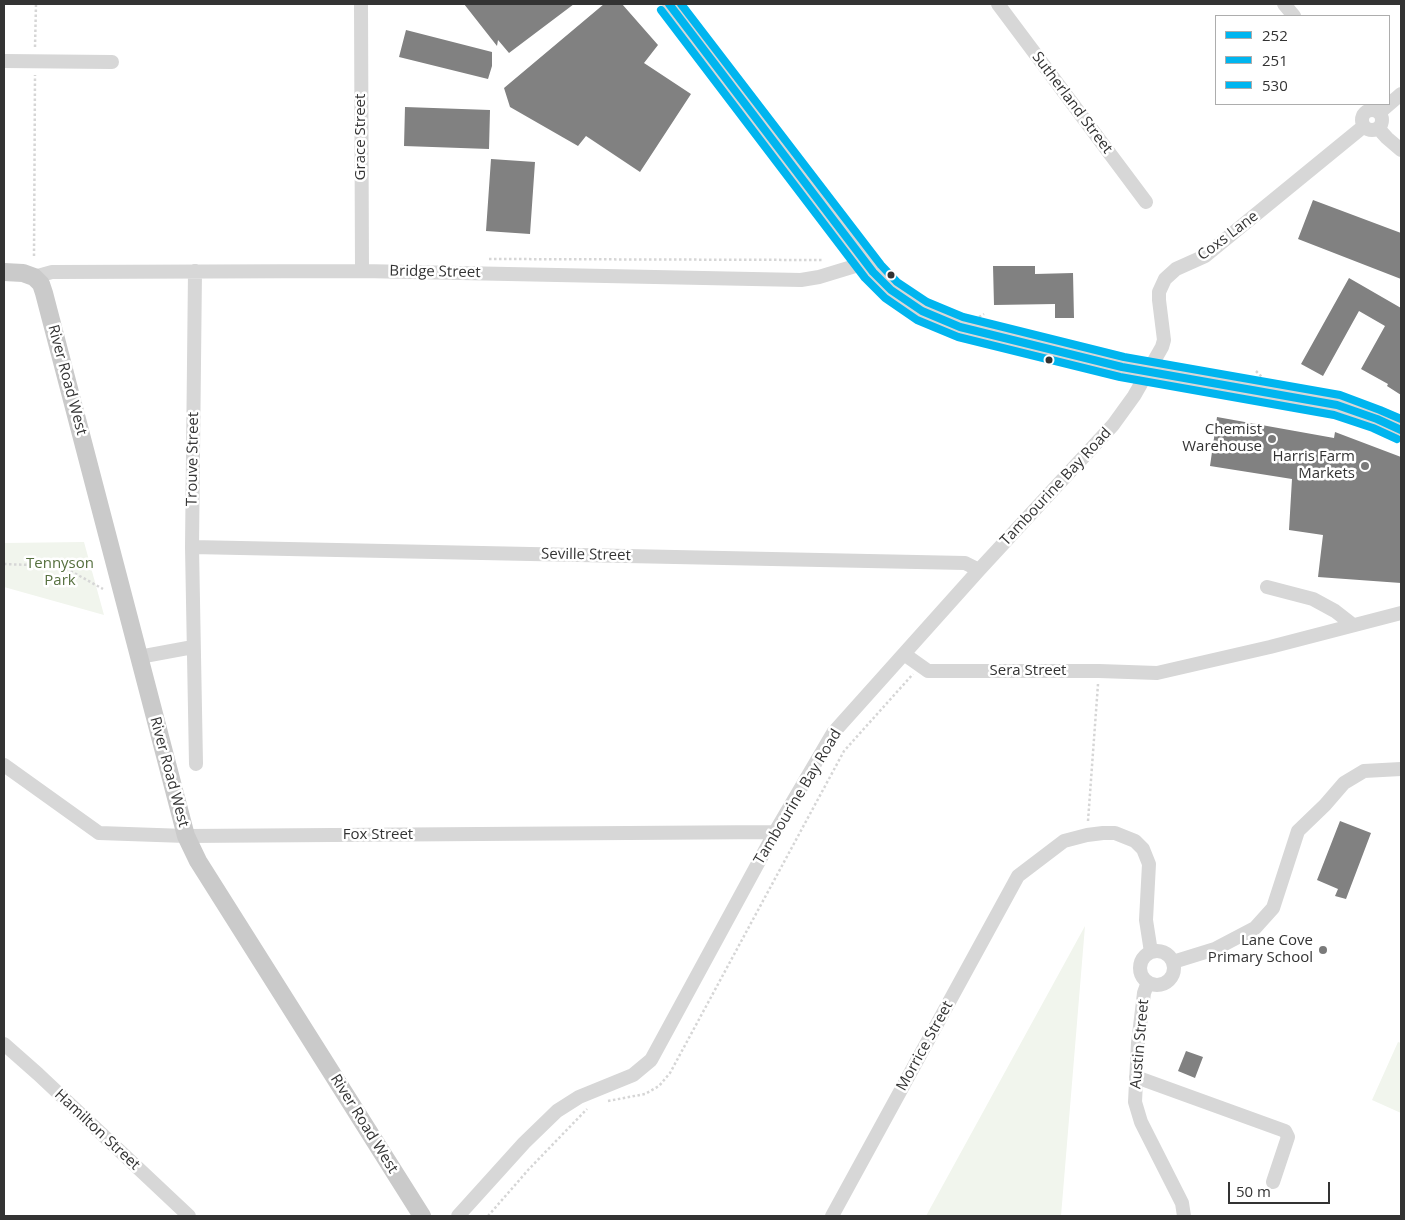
<!DOCTYPE html>
<html>
<head>
<meta charset="utf-8">
<style>
  body { margin:0 }
  #map { position:relative; width:1405px; height:1220px; overflow:hidden; background:#fff; font-family:"Open Sans",sans-serif }
  canvas { display:block }
  .frame { position:absolute; inset:0; border:5px solid #333; pointer-events:none }
  .legend { position:absolute; left:1215px; top:15px; width:175px; height:90px; box-sizing:border-box; background:#fff; border:1px solid #adadad; margin:0; padding:6px 9px; list-style:none; font-size:15px; color:#333 }
  .legend li { display:flex; align-items:center; gap:10px; height:25px }
  .legend b { width:25px; border:1px solid #adadad }
  .scale { position:absolute; left:1228px; top:1182px; width:102px; height:22px; box-sizing:border-box; border:2px solid #333; border-top:0; padding-left:6px; font-size:15px; line-height:18px; white-space:nowrap; color:#333; -webkit-text-stroke:4px #fff; paint-order:stroke }
</style>
</head>
<body>
<div id="map">
<canvas width="1405" height="1220"></canvas>
<div class="frame"></div>
<ul class="legend">
<li><b style="height:6px;background:#00b5ef"></b>252</li>
<li><b style="height:6px;background:#00b5ef"></b>251</li>
<li><b style="height:6px;background:#00b5ef"></b>530</li>
</ul>
<div class="scale">50 m</div>
</div>
<script>
const ctx = document.querySelector('canvas').getContext('2d');
ctx.lineJoin = 'round';
function fillPath(path, color) {
  ctx.fillStyle = color;
  ctx.fill(path, 'evenodd');
}
function shape(rows) {
  const path = new Path2D();
  for (const r of rows) {
    if (r.length === 3) {
      path.moveTo(r[0] + r[2], r[1]);
      path.arc(r[0], r[1], r[2], 0, 2 * Math.PI);
      continue;
    }
    path.moveTo(r[0], r[1]);
    for (let i = 2; i < r.length; i += 2) path.lineTo(r[i], r[i + 1]);
  }
  return path;
}
function trace(path, color, width, dash) {
  ctx.strokeStyle = color;
  ctx.lineWidth = width;
  ctx.lineCap = dash ? 'butt' : 'round';
  ctx.setLineDash(dash || []);
  ctx.stroke(path);
}
function label(font, color, halo, rows, align = 'center') {
  ctx.font = font + ' "Open Sans",sans-serif';
  ctx.lineWidth = 5;
  ctx.setLineDash([]);
  ctx.textBaseline = 'middle';
  ctx.strokeStyle = halo;
  ctx.fillStyle = color;
  for (const [text, x, y, turn = 0] of rows) {
    ctx.save();
    ctx.translate(x, y);
    ctx.rotate((+turn || 0) * Math.PI / 180);
    ctx.textAlign = isNaN(turn) ? turn : align;
    if (halo) ctx.strokeText(text, 0, 0);
    ctx.fillText(text, 0, 0);
    ctx.restore();
  }
}
fillPath(shape([
  [84,542,104,615,4,587,4,543],
  [1085,926,1061,1216,926,1216],
  [1398,1042,1401,1043,1401,1113,1372,1100]
]), '#f1f5ed');
fillPath(shape([
  [464,4,574,4,509,53,498,40,497,46],
  [604,4,622,4,658,45,644,63,691,94,640,172,586,136,578,146,510,107,504,88],
  [406,30,492,52,492,66,488,79,399,57],
  [405,107,490,110,489,149,404,146],
  [491,159,535,162,530,234,486,231],
  [1313,200,1401,233,1401,279,1298,239],
  [993,266,1035,266,1035,274,1073,273,1074,318,1055,318,1055,304,994,305],
  [1349,278,1401,308,1401,395,1387,386,1388,384,1361,369,1385,326,1359,311,1323,376,1301,364],
  [1217,417,1334,438,1335,432,1401,457,1401,583,1318,577,1323,535,1289,530,1292,479,1210,466],
  [1340,821,1371,833,1346,899,1335,896,1338,889,1317,880],
  [1186,1051,1203,1057,1195,1078,1178,1071]
]), '#818181');
trace(shape([
  [35,47,36,4],
  [34,256,35,75],
  [489,259,823,260],
  [979,317,984,314],
  [1256,371,1262,377],
  [4,564,30,565,51,560,103,589],
  [1088,821,1098,684],
  [608,1101,645,1094,659,1086,670,1073,844,751,913,674],
  [488,1216,529,1169,587,1109]
]), '#d6d6d6', 2.5, [2.5, 2.5]);
trace(shape([
  [361,4,362,271],
  [669,4,873,272,891,290,922,311,960,327,1122,367,1337,405,1377,419,1401,430],
  [998,4,1146,202],
  [1284,4,1294,16],
  [4,61,112,62],
  [1372,120,10],
  [1379,113,1401,94],
  [1378,128,1387,138,1401,150],
  [195,271,192,547,196,764],
  [34,277,52,272,362,271,801,280,819,277,865,263],
  [192,547,965,563,979,570],
  [1267,587,1313,599,1335,611,1353,625],
  [904,654,928,671,1099,671,1157,673,1270,647,1401,613],
  [139,657,193,647],
  [4,765,99,833,186,836,775,832],
  [1157,968,17],
  [1173,962,1215,949,1255,928,1273,908,1298,831,1325,805,1344,783,1364,771,1401,769],
  [1148,982,1144,993,1138,1043,1135,1102,1141,1122,1182,1203,1184,1216],
  [4,1044,38,1074,189,1216],
  [1136,1077,1285,1131,1288,1137,1273,1182],
  [458,1216,524,1143,557,1111,579,1097,633,1075,651,1060,775,832,833,733,979,570,1113,425,1134,396,1162,347,1164,340,1159,300,1159,292,1165,279,1176,269,1205,256,1364,126],
  [832,1216,1018,876,1064,841,1087,835,1103,833,1115,833,1135,841,1143,849,1149,864,1146,920,1151,952]
]), '#d7d7d7', 14);
trace(shape([
  [4,272,23,273,34,277,41,284,44,293,186,836,198,861,422,1216]
]), '#cacaca', 18);
trace(shape([
  [669,4,873,272,891,290,922,311,960,327,1122,367,1337,405,1377,419,1401,430]
]), '#00b5ef', 8);
trace(shape([
  [661,10,865,278,885,298,917,320,958,337,1120,377,1334,415,1373,428,1397,439]
]), '#00b5ef', 8);
trace(shape([
  [681,4,881,265,897,282,927,302,963,317,1124,357,1340,395,1380,410,1401,419]
]), '#00b5ef', 8);
for (const [x, y, r, color] of [
  [891,275,4.5,"#333"],
  [1049,360,4.5,"#333"],
  [1272,439,5,"#7a7a7a"],
  [1365,466,5,"#7a7a7a"],
  [1323,950,5,"#7a7a7a"]
]) {
  const dot = new Path2D();
  dot.arc(x, y, r, 0, 2 * Math.PI);
  ctx.fillStyle = color;
  ctx.fill(dot);
  trace(dot, '#fff', 2);
}
label('15px', '#333', '#fff', [
  ["Sutherland Street",1072,103,53],
  ["Grace Street",361,137,-90],
  ["Coxs Lane",1228,236,-37],
  ["Bridge Street",435,272,1],
  ["River Road West",67,380,75],
  ["Trouve Street",193,459,-89],
  ["Tambourine Bay Road",1056,487,-47],
  ["Seville Street",586,555,1],
  ["Sera Street",1028,671],
  ["River Road West",169,772,75],
  ["Tambourine Bay Road",798,797,-59],
  ["Fox Street",378,835],
  ["Austin Street",1140,1044,-85],
  ["Morrice Street",925,1046,-61],
  ["River Road West",364,1124,58],
  ["Hamilton Street",97,1130,43]
]);
label('15px', '#333', '#fff', [
  ["Chemist",1262,430],
  ["Warehouse",1262,447],
  ["Harris Farm",1355,457],
  ["Markets",1355,474],
  ["Lane Cove",1313,941],
  ["Primary School",1313,958]
], 'right');
label('15px', '#56703f', '#fff', [
  ["Tennyson",60,564],
  ["Park",60,581]
]);
</script>
</body>
</html>
